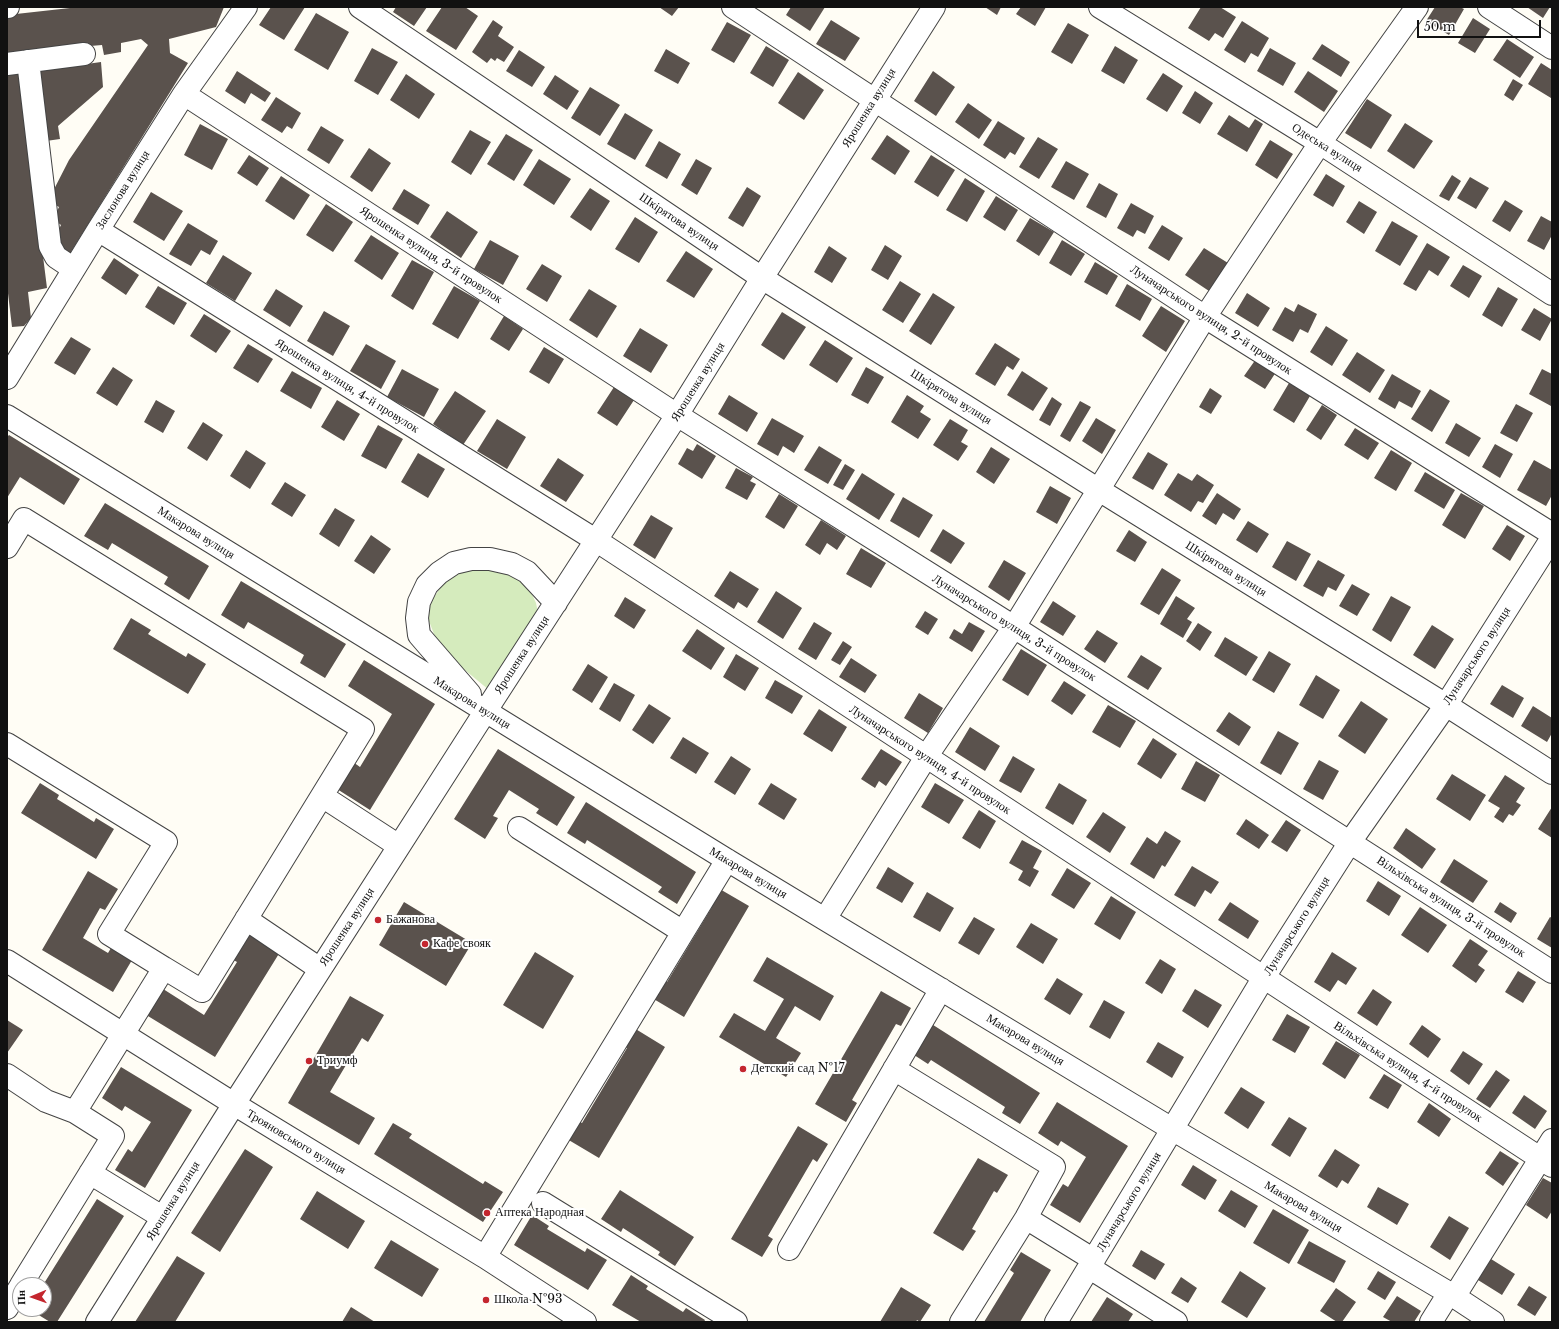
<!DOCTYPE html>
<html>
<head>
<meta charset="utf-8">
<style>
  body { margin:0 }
  #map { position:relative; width:1559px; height:1329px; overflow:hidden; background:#fffdf5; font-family:"Libre Baskerville",serif }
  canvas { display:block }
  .frame { position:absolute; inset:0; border:8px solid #111; pointer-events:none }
  .north { position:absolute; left:12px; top:1277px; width:40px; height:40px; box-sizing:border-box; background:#fff; border:1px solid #a0a0a0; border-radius:50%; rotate:268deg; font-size:11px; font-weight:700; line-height:16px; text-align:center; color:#111 }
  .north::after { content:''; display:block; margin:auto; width:14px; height:18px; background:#c4262e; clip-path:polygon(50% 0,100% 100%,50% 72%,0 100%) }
  .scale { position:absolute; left:1417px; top:20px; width:124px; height:18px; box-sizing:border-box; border:2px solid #111; border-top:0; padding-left:5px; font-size:12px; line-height:14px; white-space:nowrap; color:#111; -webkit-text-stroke:3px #fff; paint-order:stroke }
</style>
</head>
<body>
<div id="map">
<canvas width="1559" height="1329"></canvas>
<div class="frame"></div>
<div class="north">Пн</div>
<div class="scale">50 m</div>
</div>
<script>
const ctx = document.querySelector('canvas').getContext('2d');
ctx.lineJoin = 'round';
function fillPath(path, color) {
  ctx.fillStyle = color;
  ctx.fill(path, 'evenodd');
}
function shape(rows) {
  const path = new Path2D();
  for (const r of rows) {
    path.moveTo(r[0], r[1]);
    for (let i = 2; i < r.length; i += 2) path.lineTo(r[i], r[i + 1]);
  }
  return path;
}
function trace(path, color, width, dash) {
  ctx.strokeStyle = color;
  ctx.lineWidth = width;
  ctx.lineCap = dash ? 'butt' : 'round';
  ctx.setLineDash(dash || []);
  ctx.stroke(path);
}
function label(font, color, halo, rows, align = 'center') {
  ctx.font = font + ' "Libre Baskerville",serif';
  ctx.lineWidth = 4;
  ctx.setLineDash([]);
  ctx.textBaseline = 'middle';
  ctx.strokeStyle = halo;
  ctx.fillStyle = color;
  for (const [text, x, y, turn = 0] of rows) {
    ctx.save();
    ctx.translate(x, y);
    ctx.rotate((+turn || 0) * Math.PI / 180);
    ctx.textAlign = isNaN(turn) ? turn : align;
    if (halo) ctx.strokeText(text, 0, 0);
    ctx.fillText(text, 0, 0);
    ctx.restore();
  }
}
fillPath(shape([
  [471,569,492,569,513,576,523,582,531,592,536,603,538,613,489,690,460,666,437,642,429,621,429,610,432,600,443,584,461,572]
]), '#d5ebbd');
fillPath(shape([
  [79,7,224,7,216,27,169,39,170,53,188,63,69,255,57,249,57,233,61,225,53,219,59,207,48,201,69,160,148,45,141,39,121,43,121,52,104,55,102,45,7,53,7,15],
  [271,7,305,7,284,40,259,25],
  [396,7,427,7,414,26,393,12],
  [442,7,465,7,478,16,456,50,426,31],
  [659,7,679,7,672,16],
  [791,7,825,7,810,31,786,15],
  [985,7,1001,7,997,15],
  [1021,7,1046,7,1035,26,1016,14],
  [1201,7,1220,7,1236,17,1223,38,1215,33,1209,41,1188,28],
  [1435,7,1460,7,1464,9,1449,35,1426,21],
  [1527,7,1550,7,1543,18],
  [316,13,349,32,328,70,294,50],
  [1473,18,1490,29,1475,53,1458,43],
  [493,20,503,27,498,36,514,47,504,62,497,58,495,61,491,58,487,63,472,52],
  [831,20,860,38,845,61,816,44],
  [1242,21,1269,38,1258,57,1251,53,1245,63,1224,50],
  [727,22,751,35,734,63,711,50],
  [1068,23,1089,35,1072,64,1051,52],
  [1507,39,1534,57,1520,78,1493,60],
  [1322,44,1350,62,1341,77,1312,59],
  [766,46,789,60,773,87,750,73],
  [1115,46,1138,60,1124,84,1101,71],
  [372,48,398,62,378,95,354,81],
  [1270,48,1296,63,1283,86,1257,71],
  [666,49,690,63,678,84,654,71],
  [519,50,545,67,532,87,506,71],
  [101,62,103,87,58,126,60,139,46,141,37,71],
  [1541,63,1552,70,1552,96,1551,98,1528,84],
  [19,66,47,288,28,292,31,318,24,326,12,327,7,285,7,68],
  [237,71,271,93,265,102,251,93,245,104,225,91],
  [933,71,955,87,936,116,914,101],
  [1308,71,1338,91,1324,112,1294,92],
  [798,72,824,90,804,120,778,103],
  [1163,73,1183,86,1167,112,1146,99],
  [406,74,435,94,419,119,390,100],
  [555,75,579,91,567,110,543,94],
  [1513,79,1523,85,1513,101,1504,95],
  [590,87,620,105,600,136,571,118],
  [1195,91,1213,103,1200,124,1182,113],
  [276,97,301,113,292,129,287,126,282,133,261,120],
  [1367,99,1392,115,1371,149,1345,133],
  [968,103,992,120,979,139,955,122],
  [625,113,653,130,635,160,607,144],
  [1229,115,1249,128,1255,119,1263,124,1247,152,1217,134],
  [998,121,1025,138,1015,155,1010,152,1005,159,983,145],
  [1405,123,1433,141,1414,169,1387,151],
  [200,124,228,139,212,170,184,155],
  [321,126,344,140,329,164,307,150],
  [470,130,491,142,471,175,451,162],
  [506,134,533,150,514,181,487,164],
  [887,135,910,151,895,175,871,159],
  [1038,137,1058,149,1039,179,1019,167],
  [1270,140,1293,154,1277,179,1255,165],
  [659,141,681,154,667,179,645,166],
  [369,148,391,163,372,192,350,177],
  [249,155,269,168,257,186,237,173],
  [931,155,955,170,938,197,914,182],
  [539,159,571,179,554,205,523,185],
  [696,159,712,168,697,195,681,185],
  [1066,161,1089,174,1074,200,1051,187],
  [1326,174,1345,186,1333,207,1313,195],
  [1452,175,1461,181,1449,201,1439,196],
  [281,176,310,195,294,220,265,201],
  [1470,177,1489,188,1476,209,1457,198],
  [965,178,985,191,967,222,946,210],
  [1099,183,1118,194,1106,218,1086,207],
  [747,187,761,196,743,227,728,218],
  [590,188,610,201,591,231,570,217],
  [404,189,430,205,418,225,392,209],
  [151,192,183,211,164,241,133,222],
  [996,196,1018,210,1005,231,983,217],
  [1505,200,1523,211,1510,232,1492,221],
  [1359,201,1377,212,1364,234,1346,222],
  [1131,203,1154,216,1145,234,1137,230,1133,237,1117,228],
  [326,204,353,222,333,252,306,235],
  [447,211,478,232,461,258,430,237],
  [1541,216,1552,222,1552,235,1544,250,1527,241],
  [635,217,658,232,639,263,615,249],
  [1030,218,1054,232,1039,256,1016,241],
  [1392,221,1418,236,1400,266,1375,251],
  [188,223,218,241,210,255,201,250,191,266,169,254],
  [1162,225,1183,238,1169,261,1148,248],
  [371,235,399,253,382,280,354,261],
  [490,240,519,256,503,285,474,269],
  [1062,240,1085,254,1071,276,1049,263],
  [1427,243,1450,257,1438,276,1429,270,1416,291,1403,284],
  [885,245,902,256,888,280,871,270],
  [829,246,847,258,832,283,814,272],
  [1204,248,1228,263,1209,291,1185,275],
  [686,251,713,269,694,298,666,281],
  [223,255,252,273,235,301,206,283],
  [114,258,139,275,126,295,101,278],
  [412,260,434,272,413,310,391,296],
  [1095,262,1118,276,1107,295,1084,282],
  [542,264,562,276,547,302,526,289],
  [1463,265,1482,276,1469,298,1450,286],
  [900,281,921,294,903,323,882,310],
  [1127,284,1152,299,1140,321,1115,306],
  [158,286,187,303,174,325,145,307],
  [454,286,480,301,458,339,432,324],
  [1498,287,1518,299,1502,327,1482,315],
  [276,289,303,306,290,327,263,310],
  [589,289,617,306,597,338,569,320],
  [933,293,955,307,931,345,909,331],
  [1247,293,1270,308,1258,327,1235,313],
  [1298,304,1317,314,1308,333,1300,329,1293,342,1272,330,1285,307,1294,312],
  [1161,306,1185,321,1166,352,1142,336],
  [1534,308,1552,319,1540,341,1521,330],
  [324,311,350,326,333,356,307,341],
  [782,312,806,327,784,360,761,345],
  [204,314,231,331,216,353,190,336],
  [504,316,523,329,509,351,490,339],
  [1326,326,1348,340,1332,366,1310,352],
  [640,328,668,345,651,373,623,356],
  [71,337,91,349,75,375,54,363],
  [825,340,853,358,837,383,809,365],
  [995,343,1020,359,1013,370,1007,366,995,386,975,374],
  [248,344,273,359,258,383,233,368],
  [366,344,396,361,381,389,350,371],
  [544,347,564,359,549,384,529,372],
  [1357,352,1385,370,1370,393,1342,375],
  [1256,359,1276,372,1265,389,1244,376],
  [113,367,133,380,117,406,96,393],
  [866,367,884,377,868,404,851,395],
  [402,369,439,389,424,417,387,397],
  [1542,369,1552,374,1552,403,1551,406,1529,394],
  [292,371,322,388,311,409,280,391],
  [1022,371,1048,388,1033,411,1007,395],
  [1392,374,1421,391,1412,408,1399,401,1395,409,1378,399],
  [1289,383,1310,396,1294,423,1273,410],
  [614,387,634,400,617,426,597,413],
  [1210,388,1222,396,1211,414,1199,407],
  [1430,389,1450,401,1432,432,1411,419],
  [455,391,486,411,463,445,433,424],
  [729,395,758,413,747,432,718,414],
  [907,395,924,406,920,412,931,419,918,439,891,422],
  [1052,397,1062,404,1050,426,1039,420],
  [156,400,175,411,163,433,144,422],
  [337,400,360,414,344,441,321,427],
  [1080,401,1091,407,1070,442,1060,436],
  [1516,404,1533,413,1517,442,1500,433],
  [1322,405,1337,415,1321,440,1306,430],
  [772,418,804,436,794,453,783,446,778,456,757,444],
  [1096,418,1116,430,1102,454,1082,441],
  [497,419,526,437,507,469,477,451],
  [950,419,968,430,961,442,968,446,958,461,933,445],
  [203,422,223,435,207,461,187,448],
  [1456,423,1481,438,1469,457,1445,443],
  [378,425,403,439,386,469,361,456],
  [1355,428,1379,443,1368,460,1344,445],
  [9,435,80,479,64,505,20,477,7,498,7,437],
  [697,444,716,456,702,479,678,464,687,448,693,451],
  [1495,444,1513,454,1500,478,1482,467],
  [819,446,842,460,828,484,804,470],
  [991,447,1010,459,994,484,976,472],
  [246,450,266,463,250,489,230,476],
  [1391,450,1412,463,1396,491,1374,478],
  [1148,452,1168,464,1153,490,1132,478],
  [418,453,445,469,428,498,401,482],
  [558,458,584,475,566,502,540,486],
  [1534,460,1552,470,1552,495,1546,506,1517,490],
  [845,464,855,470,843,490,833,485],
  [736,468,753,477,750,481,756,484,747,500,725,488],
  [1425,472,1455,490,1444,509,1414,491],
  [862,473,895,494,879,520,846,499],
  [1178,473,1192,481,1197,474,1214,485,1203,503,1198,501,1191,512,1164,495],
  [285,482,306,495,292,517,271,504],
  [1050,486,1071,498,1057,524,1036,512],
  [1217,493,1241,509,1234,520,1223,513,1216,525,1202,516],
  [1461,493,1484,506,1465,539,1442,525],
  [779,494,798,506,784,529,765,517],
  [903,497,933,515,919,538,890,521],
  [105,503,209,566,189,600,164,584,168,577,112,543,108,550,84,536],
  [335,508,355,520,339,547,319,534],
  [651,515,673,528,655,559,633,545],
  [821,520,846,536,837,550,827,543,820,555,805,545],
  [1248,521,1269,534,1257,553,1236,540],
  [1507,525,1525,536,1510,561,1492,549],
  [943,529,965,543,951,564,930,551],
  [1129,530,1147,542,1135,562,1116,551],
  [371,535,391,549,374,574,354,561],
  [1287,541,1311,554,1296,581,1272,567],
  [861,548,886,563,871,588,846,574],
  [1004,560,1026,573,1009,601,988,587],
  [1318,560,1345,575,1336,591,1328,587,1323,597,1303,586],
  [1162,568,1181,580,1159,615,1140,604],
  [730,571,759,589,747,608,738,602,734,609,714,596],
  [241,581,346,644,325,678,300,663,304,655,248,622,244,629,221,615],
  [1352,584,1370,594,1357,616,1339,606],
  [776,591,802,608,783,639,757,622],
  [1176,596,1195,608,1187,619,1192,622,1183,638,1160,624],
  [1391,596,1411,607,1391,642,1372,630],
  [625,597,646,610,634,629,614,616],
  [1053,601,1076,616,1063,636,1040,622],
  [925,611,938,619,928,635,915,627],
  [131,618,151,630,148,634,186,657,188,653,206,664,188,694,113,649],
  [814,622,832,633,816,660,798,649],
  [969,622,985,631,972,652,949,638,954,629,962,634],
  [1198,623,1212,632,1200,651,1186,641],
  [1432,625,1454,639,1435,669,1413,655],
  [697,629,725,648,711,670,682,651],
  [1097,630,1118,643,1105,663,1084,649],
  [1225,637,1258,657,1246,676,1214,656],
  [843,641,852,647,840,665,831,660],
  [1021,649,1047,665,1028,696,1002,680],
  [1269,651,1291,664,1274,693,1252,680],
  [736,654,759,668,745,691,723,677],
  [1141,655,1162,668,1148,690,1127,677],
  [851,658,877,675,865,693,839,677],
  [364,660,435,704,370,810,337,789,353,762,360,767,392,714,348,686],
  [588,664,608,677,592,703,572,690],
  [1316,675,1340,690,1323,719,1299,705],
  [775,680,803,696,792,714,765,698],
  [1064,681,1086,695,1072,715,1051,701],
  [614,683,635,695,620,722,599,709],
  [1502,685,1524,698,1513,718,1490,704],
  [919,693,943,708,928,733,904,718],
  [1361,701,1388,719,1365,754,1338,736],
  [649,704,671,718,653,744,632,730],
  [1108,705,1136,721,1120,748,1092,732],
  [1533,706,1552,718,1552,733,1547,742,1521,726],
  [819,709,847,727,832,752,803,734],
  [1229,712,1251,727,1239,746,1216,731],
  [970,727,1000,746,985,771,955,752],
  [1278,731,1299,743,1281,775,1260,763],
  [683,737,709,753,696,774,670,758],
  [1153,738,1177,754,1161,779,1137,764],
  [498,749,575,797,557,826,536,813,539,809,509,790,493,816,498,818,485,839,454,819],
  [881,749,902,762,886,786,879,781,875,788,861,779],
  [731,756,751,769,735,795,714,782],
  [1013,756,1035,769,1021,793,999,781],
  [1319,760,1339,771,1323,800,1303,789],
  [1196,761,1220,775,1205,802,1181,789],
  [1452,774,1486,795,1470,821,1436,799],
  [1505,775,1525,788,1516,802,1521,805,1513,816,1509,814,1503,823,1494,817,1500,808,1488,801],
  [40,783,59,795,57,799,94,822,96,818,114,829,96,859,21,813],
  [771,783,797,799,784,820,758,804],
  [935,783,964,800,949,824,921,807],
  [1059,783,1087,800,1073,825,1045,808],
  [586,802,696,872,677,904,658,892,662,887,587,840,585,844,567,833],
  [1552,807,1552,838,1538,829],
  [979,810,996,821,980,849,962,838],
  [1103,812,1126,827,1110,853,1086,837],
  [1246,819,1269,835,1259,849,1236,834],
  [1286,820,1301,830,1287,852,1271,842],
  [1406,828,1436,849,1422,869,1393,848],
  [1165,831,1181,841,1165,867,1162,865,1154,879,1130,864,1147,837,1157,844],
  [1022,840,1042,851,1033,868,1039,871,1030,887,1018,880,1023,871,1009,863],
  [1454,859,1488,881,1473,903,1440,882],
  [1192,866,1219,882,1211,894,1205,890,1195,907,1174,895],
  [888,867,914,883,902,903,876,888],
  [1067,868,1091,883,1074,909,1051,895],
  [88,871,118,889,105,910,100,908,83,938,108,953,111,948,132,960,113,992,42,950],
  [1378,881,1401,896,1389,916,1366,901],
  [718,888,749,906,684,1017,652,998,663,980,667,982,712,907,708,905],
  [927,892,954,908,940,932,913,917],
  [1111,896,1136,912,1120,940,1094,924],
  [404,902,472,943,446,986,379,945],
  [1230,902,1259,921,1248,939,1218,920],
  [1500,902,1517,913,1511,923,1494,912],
  [1420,907,1447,925,1428,953,1401,935],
  [974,917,995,929,979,955,958,943],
  [1550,917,1552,918,1552,948,1537,939],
  [1031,923,1058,939,1043,964,1016,947],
  [246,931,280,952,215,1057,143,1013,160,987,204,1015,237,962,230,958],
  [1470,939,1488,951,1478,965,1485,970,1476,983,1452,966],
  [535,952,574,976,543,1029,503,1005],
  [1332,952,1357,968,1346,985,1338,980,1330,992,1314,982],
  [767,957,834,996,820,1021,795,1006,776,1038,801,1053,786,1077,719,1037,734,1013,765,1031,784,999,753,981],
  [1160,959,1176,969,1162,994,1145,983],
  [1518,971,1536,982,1523,1003,1505,992],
  [1057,978,1083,994,1070,1015,1044,999],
  [1195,989,1222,1005,1208,1028,1182,1011],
  [1373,989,1392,1002,1377,1026,1357,1013],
  [881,991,911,1008,901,1026,896,1024,852,1100,857,1103,846,1122,815,1104],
  [350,996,384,1015,368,1042,362,1038,330,1092,375,1118,359,1145,288,1103],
  [1104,1000,1125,1012,1110,1039,1089,1027],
  [1287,1014,1310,1027,1295,1053,1272,1040],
  [7,1020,23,1030,7,1053],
  [930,1023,1040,1093,1020,1124,1002,1113,1005,1107,931,1060,928,1064,911,1053],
  [1422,1025,1441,1039,1428,1058,1409,1044],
  [634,1028,665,1047,599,1158,567,1139,578,1121,582,1123,627,1048,623,1046],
  [1336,1041,1360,1055,1345,1079,1322,1064],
  [1158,1042,1184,1057,1172,1078,1146,1062],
  [1463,1051,1483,1064,1469,1085,1450,1071],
  [121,1067,192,1110,145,1188,115,1170,128,1149,132,1152,151,1122,125,1106,122,1111,102,1098],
  [1496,1070,1510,1080,1490,1108,1476,1099],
  [1384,1074,1402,1085,1388,1109,1369,1098],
  [1241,1087,1265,1102,1248,1129,1224,1113],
  [1524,1095,1547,1111,1535,1129,1512,1113],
  [1057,1102,1128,1146,1080,1223,1050,1205,1063,1184,1068,1187,1086,1157,1061,1141,1058,1146,1038,1133],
  [1429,1103,1451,1119,1439,1137,1417,1122],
  [1289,1117,1307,1128,1290,1157,1271,1145],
  [393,1123,412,1134,409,1138,483,1184,485,1181,503,1192,483,1222,374,1154],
  [798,1126,828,1144,817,1162,813,1159,768,1236,773,1239,762,1257,731,1239],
  [245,1149,273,1167,220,1252,191,1233],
  [1335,1149,1360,1165,1348,1184,1342,1180,1337,1188,1318,1176],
  [1500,1151,1519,1163,1503,1186,1485,1173],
  [978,1158,1008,1175,997,1193,994,1191,972,1229,976,1231,963,1251,933,1233],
  [1193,1165,1217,1180,1205,1200,1181,1185],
  [1543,1178,1552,1183,1552,1211,1547,1219,1526,1205],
  [1378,1187,1409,1204,1397,1225,1367,1207],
  [620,1190,694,1237,675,1266,658,1255,660,1252,623,1228,621,1232,601,1219],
  [1231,1190,1258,1206,1245,1228,1218,1211],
  [317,1191,365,1221,348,1249,300,1219],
  [97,1199,124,1216,57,1322,50,1322,29,1309,44,1309,44,1285,43,1285],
  [1273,1209,1309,1230,1289,1264,1253,1243],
  [532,1215,549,1226,547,1229,585,1252,587,1248,607,1260,588,1290,514,1245],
  [1449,1216,1469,1228,1450,1260,1430,1247],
  [391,1240,439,1269,422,1297,374,1268],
  [1309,1241,1346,1261,1334,1283,1297,1263],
  [1141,1250,1165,1264,1155,1280,1132,1266],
  [1021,1252,1051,1270,1020,1322,984,1322,1014,1273,1010,1270],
  [177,1256,205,1273,175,1322,135,1322],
  [1491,1259,1515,1274,1502,1295,1478,1280],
  [1240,1271,1266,1288,1247,1318,1221,1302],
  [1378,1271,1396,1282,1385,1300,1367,1289],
  [631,1275,648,1286,646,1289,683,1312,686,1308,705,1320,704,1322,641,1322,612,1305],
  [1181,1277,1197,1288,1188,1303,1171,1293],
  [1529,1286,1547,1297,1535,1316,1517,1305],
  [901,1287,931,1305,920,1322,917,1320,916,1322,880,1322],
  [1336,1288,1356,1302,1342,1322,1337,1322,1320,1311],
  [1397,1296,1421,1311,1414,1322,1392,1322,1383,1317],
  [1107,1297,1133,1314,1128,1322,1091,1322],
  [351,1307,375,1322,342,1322]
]), '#5a524d');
const minor = shape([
  [7,7,8,7],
  [360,7,762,278,1099,490,1446,705,1552,773],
  [733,7,1205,317,1552,534],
  [1100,7,1320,143,1552,294],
  [1489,7,1552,48],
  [28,61,50,246,56,257,74,269],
  [7,64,84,54],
  [184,94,677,415,1014,627,1552,972],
  [98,230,597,541,1552,1166],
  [7,378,98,230,184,94,246,7],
  [7,416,727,860,1172,1129,1449,1293,1493,1322],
  [7,547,24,519,363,729,202,991,164,968,75,1112,113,1136,21,1285],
  [470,694,419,635,417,618,419,602,427,585,439,573,454,563,471,559,490,559,512,564,527,572,556,603],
  [7,744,166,842,109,934,164,968],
  [322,796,399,846],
  [519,828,683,932],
  [246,919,320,969],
  [825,919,926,757,1014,627,1205,317,1320,143,1417,7],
  [7,961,234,1104,485,1257,585,1322],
  [894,1069,1054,1167,1026,1218,961,1322],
  [7,1075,46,1101,75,1112],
  [90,1173,162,1217],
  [543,1203,736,1322],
  [1026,1218,1094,1260],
  [789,1249,941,989],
  [485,1257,727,860],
  [1090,1268,1176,1322],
  [1454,1297,1552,1140],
  [7,1308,20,1287],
  [97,1322,234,1104,485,712,677,415,762,278,934,7],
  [1056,1322,1264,977,1350,842,1446,705,1552,538],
  [1431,1322,1449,1293]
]);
trace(minor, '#444', 24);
trace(minor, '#fff', 22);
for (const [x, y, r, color] of [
  [378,920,4,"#c4262e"],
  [425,944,4,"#c4262e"],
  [309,1061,4,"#c4262e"],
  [743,1069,4,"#c4262e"],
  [487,1213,4,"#c4262e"],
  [486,1300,4,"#c4262e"]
]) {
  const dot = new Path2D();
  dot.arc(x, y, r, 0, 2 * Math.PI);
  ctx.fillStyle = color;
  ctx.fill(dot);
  trace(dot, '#fff', 1.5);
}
label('12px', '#111', '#fff', [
  ["Ярошенка вулиця",869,108,-58],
  ["Одеська вулиця",1327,148,32],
  ["Заслонова вулиця",123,190,-58],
  ["Шкірятова вулиця",679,222,34],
  ["Ярошенка вулиця, 3-й провулок",431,255,33],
  ["Луначарського вулиця, 2-й провулок",1211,320,33],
  ["Ярошенка вулиця",698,382,-58],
  ["Ярошенка вулиця, 4-й провулок",347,386,32],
  ["Шкірятова вулиця",951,397,32],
  ["Макарова вулиця",196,533,32],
  ["Шкірятова вулиця",1226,569,32],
  ["Луначарського вулиця, 3-й провулок",1014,628,32],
  ["Ярошенка вулиця",522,655,-57],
  ["Луначарського вулиця",1477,656,-57],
  ["Макарова вулиця",472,703,32],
  ["Луначарського вулиця, 4-й провулок",930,760,33],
  ["Макарова вулиця",748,873,31],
  ["Вільхівська вулиця, 3-й провулок",1451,907,33],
  ["Луначарського вулиця",1297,926,-58],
  ["Ярошенка вулиця",347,927,-57],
  ["Макарова вулиця",1025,1040,31],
  ["Вільхівська вулиця, 4-й провулок",1408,1072,33],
  ["Трояновського вулиця",296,1142,31],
  ["Ярошенка вулиця",173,1201,-58],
  ["Луначарського вулиця",1129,1202,-59],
  ["Макарова вулиця",1303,1207,31]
]);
label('12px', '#111', '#fff', [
  ["Бажанова",386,920],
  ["Кафе свояк",433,944],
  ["Триумф",317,1061],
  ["Детский сад №17",751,1069],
  ["Аптека Народная",495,1213],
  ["Школа №93",494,1300]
], 'left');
</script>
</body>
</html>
